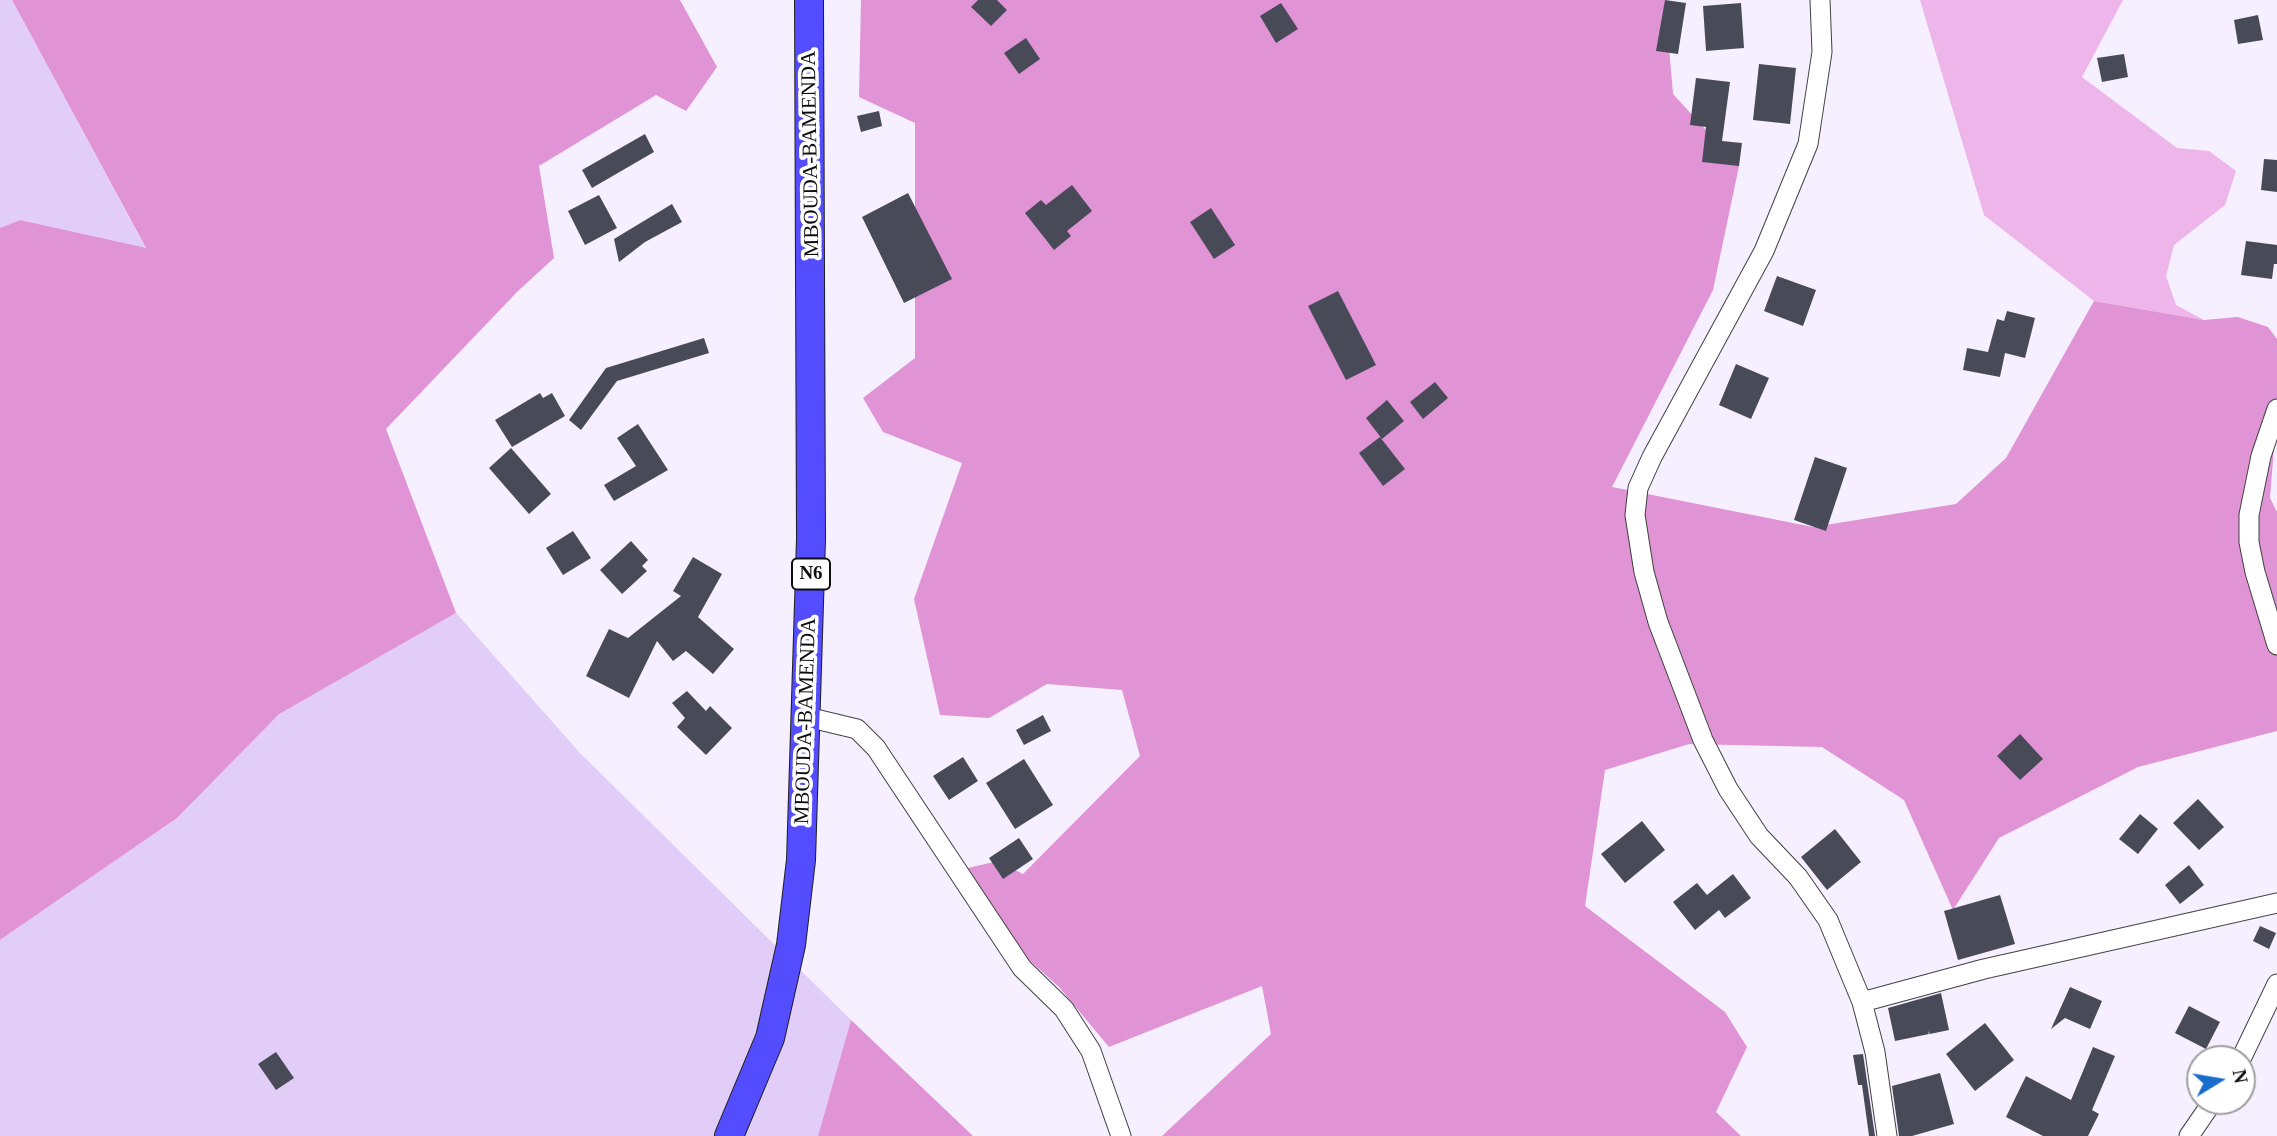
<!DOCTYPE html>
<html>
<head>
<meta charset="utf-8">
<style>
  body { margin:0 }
  #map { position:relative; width:2277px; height:1136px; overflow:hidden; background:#f5efff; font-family:Georgia,serif }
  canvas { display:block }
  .north { position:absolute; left:2186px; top:1045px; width:70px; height:70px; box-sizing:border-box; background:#fff; border:2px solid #9f9f9f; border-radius:50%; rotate:79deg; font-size:19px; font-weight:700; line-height:28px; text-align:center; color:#0e0e0e }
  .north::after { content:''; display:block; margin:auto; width:24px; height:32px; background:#196ccb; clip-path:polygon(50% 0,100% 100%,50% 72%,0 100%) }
</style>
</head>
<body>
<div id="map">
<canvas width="2277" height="1136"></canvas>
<div class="north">N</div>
</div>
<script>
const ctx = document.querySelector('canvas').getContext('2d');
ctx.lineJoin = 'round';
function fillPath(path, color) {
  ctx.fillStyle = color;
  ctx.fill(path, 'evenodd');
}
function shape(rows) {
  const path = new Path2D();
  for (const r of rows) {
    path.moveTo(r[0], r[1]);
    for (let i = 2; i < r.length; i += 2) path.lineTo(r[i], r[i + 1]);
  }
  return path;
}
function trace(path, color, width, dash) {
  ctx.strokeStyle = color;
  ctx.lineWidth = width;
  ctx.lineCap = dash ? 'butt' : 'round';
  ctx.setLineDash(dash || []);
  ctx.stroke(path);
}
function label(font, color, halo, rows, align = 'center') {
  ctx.font = font + ' Georgia,serif';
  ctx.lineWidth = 7;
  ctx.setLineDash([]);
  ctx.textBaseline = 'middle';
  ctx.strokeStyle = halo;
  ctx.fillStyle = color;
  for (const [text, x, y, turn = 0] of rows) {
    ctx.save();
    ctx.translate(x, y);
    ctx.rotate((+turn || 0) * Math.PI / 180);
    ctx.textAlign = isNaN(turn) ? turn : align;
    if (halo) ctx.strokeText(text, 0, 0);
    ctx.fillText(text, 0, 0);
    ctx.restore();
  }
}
fillPath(shape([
  [0,0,12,0,146,249,20,220,0,228],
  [456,613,580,753,851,1020,818,1136,0,1136,0,940,177,818,278,714]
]), '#e2ccf8');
fillPath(shape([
  [1920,0,2123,0,2082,77,2177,148,2209,151,2236,171,2225,205,2174,245,2166,276,2176,305,2204,320,2094,301,1984,215]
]), '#edb5ea');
fillPath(shape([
  [12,0,680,0,717,67,686,111,656,95,539,166,554,258,517,292,386,429,456,613,279,714,177,818,0,940,0,228,20,220,146,248],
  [861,0,1665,0,1673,94,1739,166,1713,290,1612,487,1813,527,1956,504,2006,458,2094,301,2204,320,2238,317,2268,327,2277,339,2277,409,2270,498,2277,512,2277,731,2138,767,1999,838,1953,910,1904,800,1822,747,1689,744,1605,770,1585,906,1725,1012,1747,1047,1716,1112,1741,1136,1162,1136,1271,1034,1262,986,1109,1047,1059,987,1020,952,968,868,998,861,1023,874,1140,756,1122,690,1047,684,989,718,940,715,914,599,962,463,883,432,863,398,915,358,915,123,859,97],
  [851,1020,973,1136,818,1136]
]), '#e093d5');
fillPath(shape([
  [978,0,997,0,1007,10,991,26,971,7],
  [1665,0,1686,3,1678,54,1656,51],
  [1281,3,1298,29,1276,43,1260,16],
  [1741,3,1744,48,1706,51,1703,6],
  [2258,15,2263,40,2238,44,2234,20],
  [1026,38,1040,59,1019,74,1004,53],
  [2124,54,2128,77,2102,82,2097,58],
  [1759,64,1796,68,1790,124,1753,120],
  [1696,78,1730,82,1722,141,1742,143,1739,166,1702,162,1706,127,1690,125],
  [879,111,882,126,861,132,857,116],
  [645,134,654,152,592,188,582,170],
  [2264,159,2277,160,2277,192,2261,190],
  [1072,185,1092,211,1067,231,1071,236,1054,250,1025,213,1041,200,1046,205],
  [908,193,952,279,904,303,862,217],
  [599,195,617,228,585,245,568,211],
  [672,204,682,222,645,242,619,262,614,239],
  [1211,208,1235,245,1214,259,1190,222],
  [2246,241,2277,245,2277,264,2274,264,2272,279,2241,275],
  [1777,276,1816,290,1803,326,1764,311],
  [1338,291,1376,365,1346,380,1308,306],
  [2007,311,2035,318,2025,358,2005,353,2000,377,1963,370,1967,348,1988,352,1997,319,2004,321],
  [704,338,709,353,617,381,581,430,569,420,606,368],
  [1736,364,1769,378,1751,419,1719,405],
  [1435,382,1448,398,1423,419,1410,402],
  [540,393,543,398,552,393,565,416,512,447,495,420],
  [1387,400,1404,421,1382,439,1366,418],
  [638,424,668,470,614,501,604,485,636,466,617,438],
  [1380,437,1405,469,1383,486,1359,453],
  [511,448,551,494,529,514,489,468],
  [1815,457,1847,468,1826,531,1794,520],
  [573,531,591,558,563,575,546,548],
  [631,541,648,560,642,566,647,571,622,594,600,570],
  [693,557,722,574,698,617,734,649,713,674,686,651,673,661,657,641,629,698,586,676,609,629,628,638,681,596,673,591],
  [687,691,706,711,710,706,732,728,706,755,677,727,685,718,672,703],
  [1043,715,1051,731,1024,745,1016,730],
  [2020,734,2043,759,2020,780,1997,756],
  [963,757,978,781,949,800,933,776],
  [1024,759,1053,805,1015,829,986,783],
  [2198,799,2224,827,2199,850,2173,823],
  [2140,814,2158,829,2138,854,2119,839],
  [1642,821,1665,850,1625,883,1601,854],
  [1835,829,1861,862,1827,890,1801,857],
  [1019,838,1033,859,1003,879,989,858],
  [2189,865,2204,885,2180,904,2165,885],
  [1733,874,1751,898,1725,918,1719,910,1695,930,1673,902,1697,883,1707,895],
  [2000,895,2015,944,1958,960,1944,911],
  [2260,926,2276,933,2269,949,2253,941],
  [2070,987,2102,1001,2090,1029,2065,1018,2051,1029],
  [1941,993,1949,1030,1930,1034,1928,1031,1929,1034,1895,1041,1888,1008],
  [2189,1006,2220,1022,2206,1049,2175,1033],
  [1985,1023,2014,1060,1975,1091,1946,1054],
  [2093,1047,2115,1056,2092,1110,2099,1114,2088,1136,2043,1136,2006,1117,2026,1076,2071,1100],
  [276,1052,294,1078,276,1090,258,1064],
  [1863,1054,1875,1136,1869,1136,1862,1085,1858,1085,1853,1055],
  [1940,1073,1954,1124,1912,1136,1899,1136,1892,1086]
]), '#494a58');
const minor = shape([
  [1820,0,1822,52,1808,144,1764,251,1652,457,1638,488,1635,515,1644,572,1658,622,1703,740,1728,789,1759,836,1798,877,1828,920,1862,1002,1875,1052,1887,1136],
  [2277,409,2261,456,2249,515,2249,542,2255,572,2277,645],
  [807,717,857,729,876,748,1022,968,1064,1009,1091,1051,1121,1136],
  [1862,1002,1984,969,2277,903],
  [2241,1059,2277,984],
  [2189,1136,2213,1101]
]);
const highway = shape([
  [729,1136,770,1038,791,945,801,860,811,539,809,0]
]);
trace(minor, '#414141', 21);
trace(highway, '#1f1f1f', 30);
trace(minor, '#fff', 19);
trace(highway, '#544dff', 28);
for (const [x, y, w] of [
  [811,574,38]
]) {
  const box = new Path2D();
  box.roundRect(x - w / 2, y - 15.5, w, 31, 5);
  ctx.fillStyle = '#fff';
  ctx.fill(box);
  trace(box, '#0e0e0e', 2);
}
label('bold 19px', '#0e0e0e', null, [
  ["N6",811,574]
]);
label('21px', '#0e0e0e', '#fff', [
  ["MBOUDA-BAMENDA",811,154,-91],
  ["MBOUDA-BAMENDA",806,721,-88]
]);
</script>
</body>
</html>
